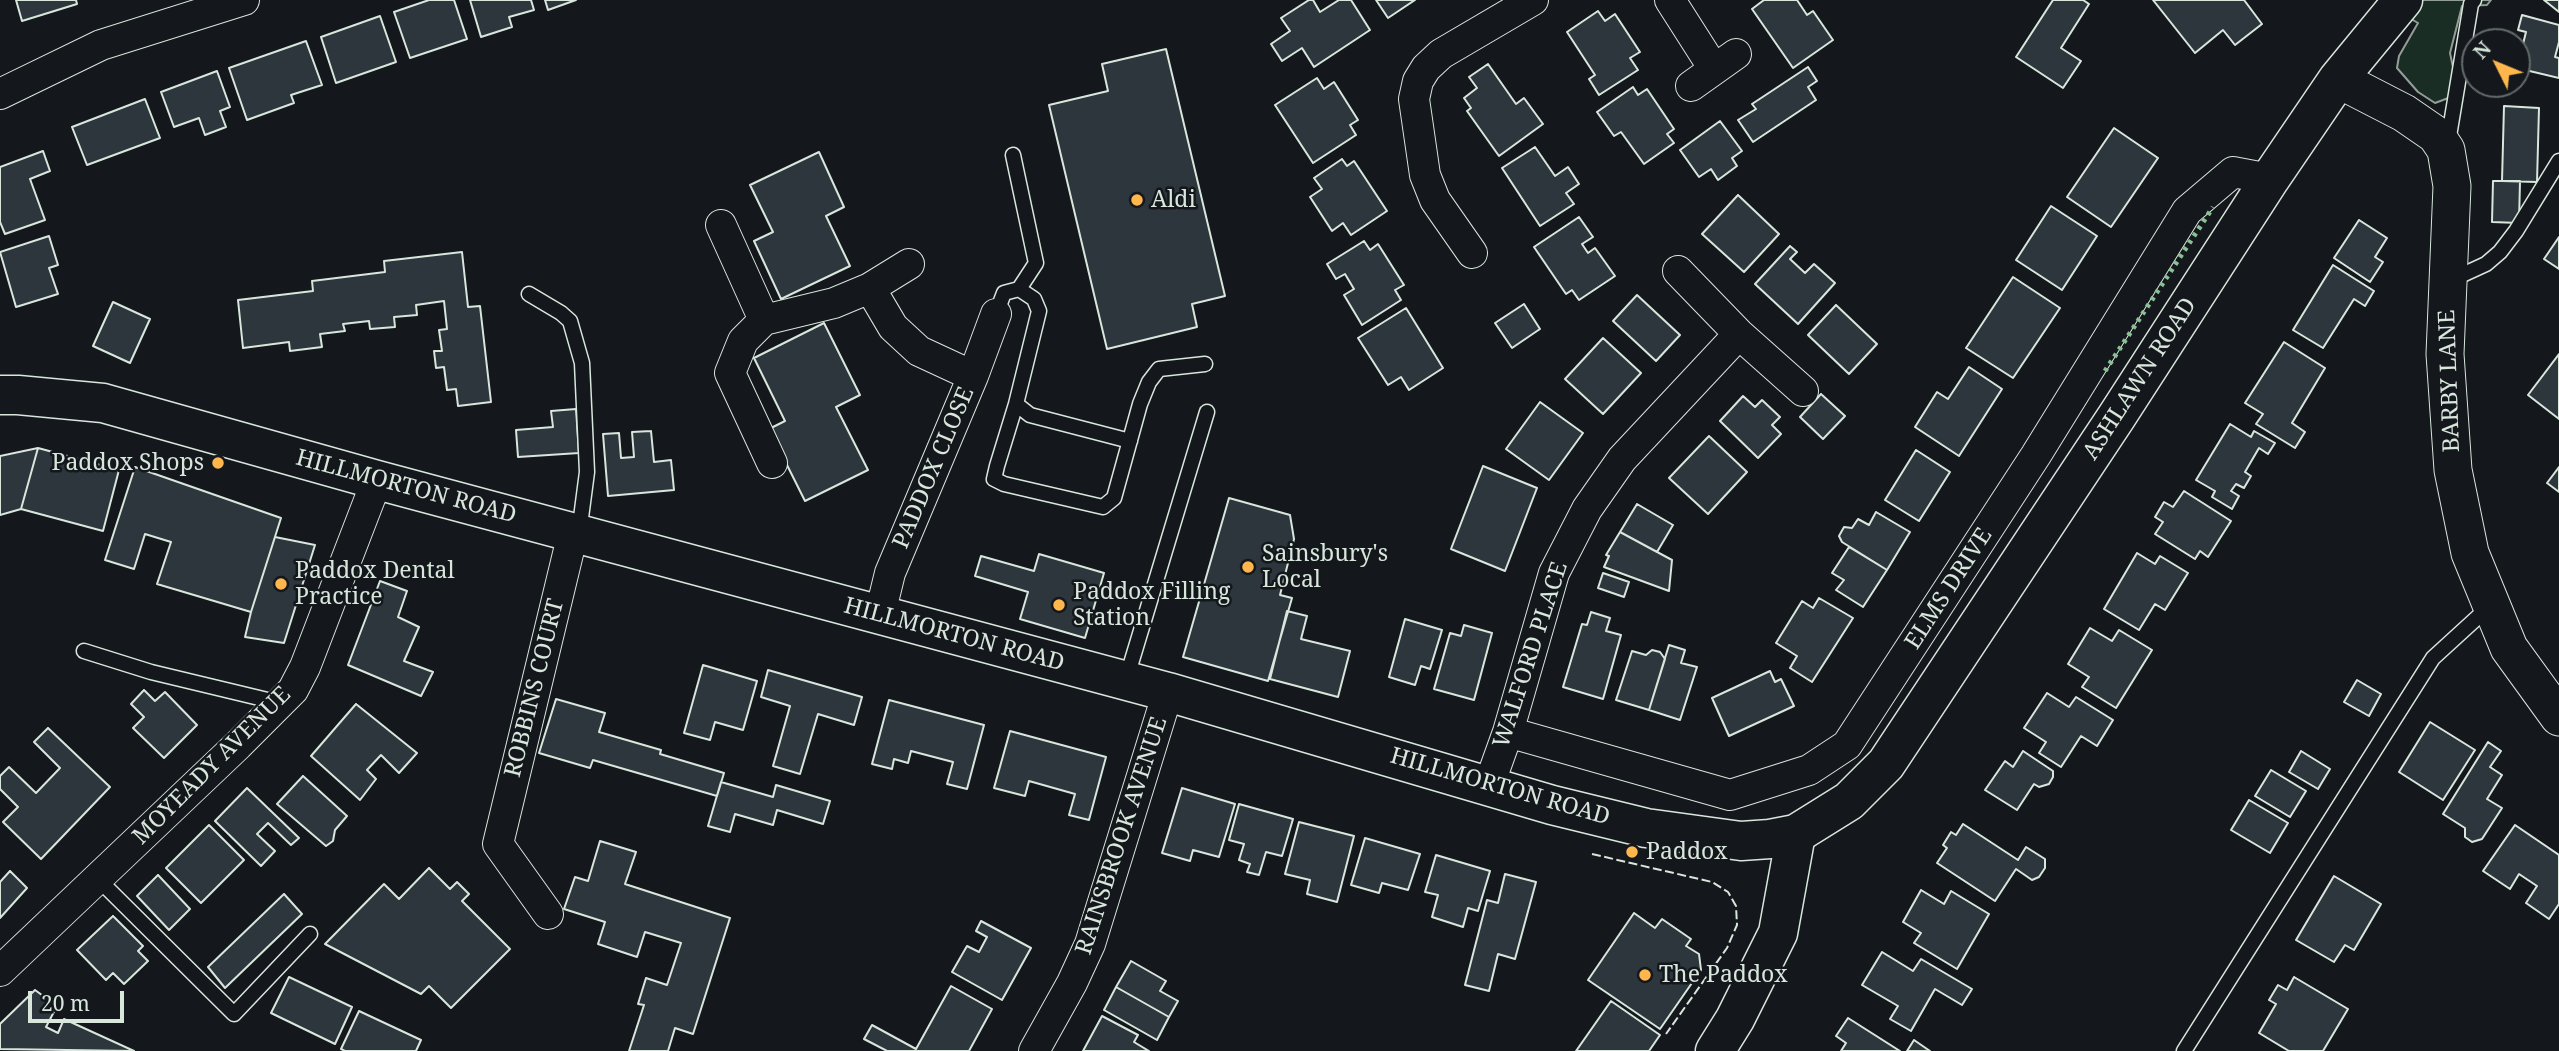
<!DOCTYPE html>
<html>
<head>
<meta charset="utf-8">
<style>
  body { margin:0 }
  #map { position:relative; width:2559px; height:1051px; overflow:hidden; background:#14181c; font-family:"Noto Serif",serif }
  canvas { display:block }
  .north { position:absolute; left:2461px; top:28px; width:70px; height:70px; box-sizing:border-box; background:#14181c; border:2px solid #626a69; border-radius:50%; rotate:313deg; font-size:19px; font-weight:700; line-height:28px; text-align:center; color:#d8e6dc }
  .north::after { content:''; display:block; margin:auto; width:24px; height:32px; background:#ffb74d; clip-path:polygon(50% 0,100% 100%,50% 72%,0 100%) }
  .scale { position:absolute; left:28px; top:991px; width:96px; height:32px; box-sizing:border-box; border:4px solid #d8e6dc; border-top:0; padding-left:9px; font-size:21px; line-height:24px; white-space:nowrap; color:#d8e6dc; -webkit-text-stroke:5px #14181c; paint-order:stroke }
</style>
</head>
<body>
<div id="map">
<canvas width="2559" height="1051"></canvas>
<div class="north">N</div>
<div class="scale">20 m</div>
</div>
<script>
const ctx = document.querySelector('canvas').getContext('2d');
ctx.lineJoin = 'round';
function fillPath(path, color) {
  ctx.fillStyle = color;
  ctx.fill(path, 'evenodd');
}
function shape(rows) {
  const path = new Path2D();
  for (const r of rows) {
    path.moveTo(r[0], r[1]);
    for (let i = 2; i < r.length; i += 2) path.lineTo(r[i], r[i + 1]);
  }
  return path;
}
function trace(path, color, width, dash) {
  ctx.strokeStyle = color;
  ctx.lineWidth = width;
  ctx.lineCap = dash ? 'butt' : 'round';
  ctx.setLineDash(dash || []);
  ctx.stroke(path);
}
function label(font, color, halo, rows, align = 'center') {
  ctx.font = font + ' "Noto Serif",serif';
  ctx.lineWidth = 5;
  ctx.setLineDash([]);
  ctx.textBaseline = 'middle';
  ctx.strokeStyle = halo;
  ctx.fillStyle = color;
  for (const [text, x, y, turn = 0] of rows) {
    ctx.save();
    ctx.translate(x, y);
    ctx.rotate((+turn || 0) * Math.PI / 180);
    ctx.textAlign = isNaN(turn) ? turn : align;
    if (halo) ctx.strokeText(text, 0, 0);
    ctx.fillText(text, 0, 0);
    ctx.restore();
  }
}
const green = shape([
  [2378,0,2491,0,2487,5,2462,6,2450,53,2454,72,2451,97,2435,103,2418,92,2397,68,2399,56,2418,23,2378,0]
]);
fillPath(green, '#1a2d24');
trace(green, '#939e99', 2);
const building = shape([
  [16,0,76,0,77,4,22,21,16,0],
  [429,0,454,0,467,39,410,58,394,12,429,0],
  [470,0,531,0,534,10,509,17,512,27,481,37,470,0],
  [545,0,576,0,548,10,545,0],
  [1309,0,1313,0,1320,12,1339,0,1351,0,1370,30,1314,67,1302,48,1282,61,1271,44,1290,31,1281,18,1309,0],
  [1376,0,1415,0,1388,18,1376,0],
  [1764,0,1797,0,1807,15,1813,11,1833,40,1793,68,1752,9,1764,0],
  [2053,0,2083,0,2089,4,2061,48,2081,61,2063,88,2016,57,2053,0],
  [2153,0,2244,0,2262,24,2235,45,2223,30,2195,53,2153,0],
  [2544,0,2559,0,2559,12,2544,0],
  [1598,11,1605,21,1615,14,1640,52,1630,58,1638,70,1599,95,1589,79,1595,75,1567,32,1598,11],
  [2522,15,2559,25,2559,42,2555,57,2559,58,2559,78,2517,68,2526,32,2518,30,2522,15],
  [380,16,396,62,336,83,321,37,380,16],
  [306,41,322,85,291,95,294,103,247,120,229,68,306,41],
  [1166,49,1225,296,1192,304,1197,327,1107,349,1049,105,1108,91,1102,64,1166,49],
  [1488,64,1516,104,1524,98,1543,124,1499,156,1467,111,1471,108,1464,98,1477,88,1469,77,1488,64],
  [1808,67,1817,81,1808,87,1816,100,1753,142,1738,120,1756,109,1752,104,1808,67],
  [217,71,230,107,220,111,226,127,205,135,199,118,174,127,161,92,217,71],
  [1317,78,1324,89,1334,82,1358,120,1350,125,1356,135,1313,163,1275,105,1317,78],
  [1633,87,1638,95,1647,89,1674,129,1667,134,1674,143,1644,164,1621,132,1614,136,1597,112,1633,87],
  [145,99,160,138,87,165,72,127,145,99],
  [2504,106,2539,108,2537,182,2502,181,2504,106],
  [1720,121,1742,151,1732,158,1737,166,1718,180,1711,169,1699,177,1680,150,1720,121],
  [2114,128,2158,158,2111,227,2067,197,2114,128],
  [1535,147,1555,176,1568,167,1579,184,1566,193,1574,204,1540,226,1502,168,1535,147],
  [43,151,50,171,30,179,45,220,5,234,0,222,0,167,43,151],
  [819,152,844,207,826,216,850,266,781,299,754,241,773,232,750,185,819,152],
  [1342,159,1347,166,1354,161,1387,211,1351,235,1343,223,1332,231,1310,197,1322,189,1314,178,1342,159],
  [2493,181,2520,181,2519,223,2492,222,2493,181],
  [1738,195,1779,234,1744,272,1702,234,1738,195],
  [2051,206,2097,236,2062,290,2016,260,2051,206],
  [1579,217,1593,237,1582,244,1588,253,1595,248,1615,276,1579,300,1572,290,1566,294,1534,247,1579,217],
  [2359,220,2387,238,2375,257,2383,262,2370,282,2334,258,2359,220],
  [49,236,58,265,49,268,58,294,16,307,0,252,49,236],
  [2559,237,2559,269,2544,259,2559,237],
  [1364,241,1370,250,1378,244,1404,285,1395,290,1401,300,1362,325,1344,295,1354,289,1345,274,1336,279,1327,264,1364,241],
  [1790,246,1797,252,1790,259,1805,273,1814,264,1835,283,1798,324,1755,284,1790,246],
  [462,252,468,307,480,306,491,402,458,406,456,389,447,390,444,367,436,368,434,351,442,351,439,330,447,329,444,301,416,305,417,315,394,317,395,327,370,329,369,321,343,324,345,331,320,334,322,347,290,351,289,342,243,348,238,300,313,291,312,281,385,272,384,261,462,252],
  [2333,265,2374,291,2365,306,2354,299,2323,348,2293,330,2333,265],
  [2013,277,2060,308,2013,378,1966,348,2013,277],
  [1637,295,1680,335,1656,361,1613,321,1637,295],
  [113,302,150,319,130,363,93,346,113,302],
  [1524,304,1540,329,1512,348,1495,323,1524,304],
  [1836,305,1877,344,1849,374,1808,335,1836,305],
  [1406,308,1443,368,1409,390,1401,377,1388,385,1358,338,1406,308],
  [824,323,860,395,836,407,868,470,805,501,769,429,785,421,754,358,824,323],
  [1603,338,1641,373,1603,414,1565,379,1603,338],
  [2284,342,2325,368,2292,423,2305,432,2295,448,2256,424,2263,414,2245,403,2284,342],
  [2559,354,2559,419,2528,395,2559,354],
  [1969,367,2002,389,1959,456,1915,427,1937,392,1948,399,1969,367],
  [1821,394,1845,416,1823,439,1800,417,1821,394],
  [1743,396,1755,407,1762,400,1780,417,1772,425,1781,434,1758,458,1720,421,1743,396],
  [1540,402,1583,433,1549,480,1506,449,1540,402],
  [576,409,579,453,518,457,516,430,553,427,551,411,576,409],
  [2230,424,2251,437,2254,431,2275,443,2268,454,2259,448,2245,472,2251,476,2244,488,2236,484,2231,491,2239,496,2232,509,2212,497,2215,491,2196,480,2230,424],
  [651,431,654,462,671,460,674,490,608,496,603,434,619,433,621,458,634,457,632,432,651,431],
  [1709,436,1747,472,1708,514,1669,478,1709,436],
  [38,448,119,470,103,531,21,509,38,448],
  [38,448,21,509,0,515,0,456,38,448],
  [1916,450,1950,472,1919,521,1885,500,1916,450],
  [1483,466,1537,488,1505,571,1451,549,1483,466],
  [135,467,281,518,251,612,157,584,171,542,145,534,134,569,105,560,135,467],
  [2559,467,2559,492,2547,483,2559,467],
  [2184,491,2231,521,2208,557,2200,551,2195,559,2155,534,2163,522,2155,517,2164,502,2173,507,2184,491],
  [1229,498,1290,515,1294,539,1280,595,1292,598,1268,681,1183,657,1229,498],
  [1637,504,1673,525,1657,552,1620,532,1637,504],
  [1876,512,1910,532,1887,570,1842,542,1839,536,1844,527,1852,528,1858,519,1869,525,1876,512],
  [1620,532,1672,560,1669,591,1604,567,1609,556,1606,555,1620,532],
  [275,537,315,545,284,643,245,637,251,612,275,537],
  [1849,547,1887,570,1863,607,1836,590,1844,580,1832,573,1849,547],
  [2137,553,2155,564,2160,556,2188,573,2165,610,2155,604,2139,630,2104,609,2137,553],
  [1039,554,1104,573,1085,638,1020,619,1028,592,975,576,981,556,1034,571,1039,554],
  [1603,573,1629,582,1624,597,1598,588,1603,573],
  [380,581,407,591,398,617,419,627,404,661,433,672,421,696,348,665,380,581],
  [1819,598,1853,618,1812,682,1790,668,1797,656,1776,643,1802,601,1813,608,1819,598],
  [1287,611,1307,616,1301,639,1350,651,1338,697,1270,679,1287,611],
  [1591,612,1610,618,1606,631,1621,635,1603,699,1563,687,1582,624,1587,625,1591,612],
  [1405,619,1442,630,1430,669,1421,666,1415,685,1389,677,1405,619],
  [1464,625,1492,633,1474,700,1434,689,1450,633,1461,636,1464,625],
  [2090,628,2112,641,2119,630,2152,650,2116,708,2082,687,2089,677,2068,664,2090,628],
  [1669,645,1685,650,1681,663,1697,667,1680,720,1649,710,1669,645],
  [1652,650,1660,652,1665,659,1649,710,1616,700,1632,651,1646,655,1652,650],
  [703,665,757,681,743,730,715,722,710,740,684,733,703,665],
  [768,670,862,697,854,725,818,714,800,774,773,766,790,706,761,697,768,670],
  [1770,671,1775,682,1781,679,1794,706,1729,736,1712,698,1770,671],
  [2357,680,2381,694,2369,716,2344,702,2357,680],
  [144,690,155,701,165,692,197,725,164,758,133,728,144,717,131,704,144,690],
  [2047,693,2069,707,2076,697,2113,720,2097,746,2081,736,2061,767,2039,753,2046,742,2024,728,2047,693],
  [556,699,605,713,599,732,661,750,660,754,724,773,717,796,593,760,590,768,539,753,556,699],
  [889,700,984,725,967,789,947,784,953,762,911,751,908,763,894,759,892,769,872,764,889,700],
  [356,704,417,753,399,773,381,755,367,770,376,779,360,800,311,756,356,704],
  [2430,722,2475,750,2443,800,2399,772,2430,722],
  [48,728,110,787,41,859,3,822,18,807,0,789,0,776,9,767,36,793,60,768,34,742,48,728],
  [1010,731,1106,757,1089,820,1069,815,1075,794,1029,781,1025,796,994,788,1010,731],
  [2488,742,2501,751,2490,767,2502,775,2487,799,2502,808,2482,839,2472,842,2465,837,2465,828,2443,814,2488,742],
  [2023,751,2053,771,2053,777,2049,784,2039,787,2034,784,2017,810,1985,790,2005,761,2013,767,2023,751],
  [2301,751,2330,769,2318,789,2289,772,2301,751],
  [2271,770,2306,791,2290,817,2255,796,2271,770],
  [303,776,347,816,335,830,333,841,326,846,277,804,303,776],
  [721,782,773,797,776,785,830,801,823,824,777,810,773,825,735,814,730,832,708,826,721,782],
  [247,788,299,838,291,845,268,823,257,834,275,851,261,866,215,821,247,788],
  [1182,788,1235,804,1219,857,1193,850,1190,861,1162,853,1182,788],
  [2249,800,2288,823,2270,853,2231,830,2249,800],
  [1239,804,1293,819,1282,856,1266,852,1259,875,1247,872,1250,864,1239,860,1244,844,1229,840,1239,804],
  [1299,822,1354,836,1337,902,1307,894,1310,880,1285,874,1299,822],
  [1963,824,2018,860,2026,847,2045,859,2045,868,2039,877,2032,880,2016,869,1995,901,1937,863,1947,848,1943,845,1951,832,1956,835,1963,824],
  [209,825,244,860,201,903,166,868,209,825],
  [2515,825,2559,855,2559,904,2549,919,2526,903,2537,886,2519,874,2510,889,2483,871,2515,825],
  [1365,838,1420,854,1408,890,1382,883,1379,893,1351,885,1365,838],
  [600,841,636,852,625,884,730,918,693,1034,675,1028,668,1051,629,1051,644,1005,638,1004,646,978,667,985,681,943,645,932,637,957,598,944,605,922,564,909,575,877,588,881,600,841],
  [1436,855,1490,871,1478,911,1468,908,1463,927,1432,917,1438,895,1425,892,1436,855],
  [429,868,450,889,457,882,469,894,462,901,510,949,451,1008,429,986,421,994,325,944,384,884,399,899,429,868],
  [10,871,27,888,0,918,0,882,10,871],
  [1505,874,1536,882,1515,959,1498,954,1489,991,1465,985,1487,900,1498,903,1505,874],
  [158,875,190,909,169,930,137,896,158,875],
  [2334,876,2381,904,2354,950,2345,945,2334,962,2296,940,2334,876],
  [1921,890,1944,904,1951,891,1989,914,1957,969,1914,943,1921,933,1903,922,1921,890],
  [284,894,302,914,225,988,208,967,284,894],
  [1634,913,1655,928,1662,919,1691,939,1686,946,1699,954,1701,970,1660,1029,1588,980,1634,913],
  [113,916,143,946,138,951,148,961,124,984,113,973,106,980,77,950,113,916],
  [981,921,1031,948,1002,1000,952,972,967,946,979,952,987,937,976,931,981,921],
  [1882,952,1913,971,1921,959,1972,989,1962,1005,1935,989,1911,1031,1890,1019,1898,1006,1862,985,1882,952],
  [1131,961,1166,981,1160,991,1178,1001,1169,1017,1116,987,1131,961],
  [289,977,352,1007,335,1044,271,1013,289,977],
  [2294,977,2348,1009,2323,1051,2289,1051,2259,1033,2276,1004,2269,1000,2278,985,2287,990,2294,977],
  [951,986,992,1009,969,1051,887,1051,864,1039,872,1025,916,1049,951,986],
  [1116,987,1169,1017,1157,1040,1104,1010,1116,987],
  [35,990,57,1006,46,1027,58,1033,64,1019,134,1051,0,1049,0,1024,35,990],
  [1611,1001,1660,1035,1649,1051,1576,1051,1611,1001],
  [359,1011,421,1040,416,1051,345,1051,341,1049,359,1011],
  [1102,1016,1138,1035,1134,1042,1149,1051,1083,1051,1102,1016],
  [1848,1018,1900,1051,1841,1051,1846,1043,1836,1036,1848,1018],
  [1914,1040,1930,1051,1907,1051,1914,1040]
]);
fillPath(building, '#2c363c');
trace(building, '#d8e6dc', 2);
const service = shape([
  [2448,142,2471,4,2474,0],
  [1013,155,1036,263,1019,289],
  [2449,281,2486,264,2500,252,2516,231,2559,161],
  [529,294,561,313,570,321,582,363,587,472,579,533],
  [996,314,1004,293,1019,289,1034,299,1039,311,1016,404,997,466,994,479,1004,484,1103,507,1114,498,1140,404,1149,382,1159,369,1205,364],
  [1016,404,1030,415,1130,441],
  [84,651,151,672,280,703],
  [1126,680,1207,412],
  [97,878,234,1014,310,934],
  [2184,1051,2433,658,2491,605]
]);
const minor = shape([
  [1670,0,1714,69],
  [1691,86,1736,54],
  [0,94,101,45,244,0],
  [721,225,764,320],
  [1472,253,1435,200,1425,175,1414,99,1418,81,1426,68,1441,54,1533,0],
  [1678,271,1739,334,1803,391],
  [870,288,893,327,919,351,973,376,890,573,880,614],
  [973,376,996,314],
  [772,463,730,373,743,341,764,320,834,303,870,288,909,264],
  [1508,732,1730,795,1809,770,1847,745,2036,455,2187,211,2233,172,2270,179],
  [1489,785,1508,732,1554,573,1587,509,1622,459,1739,334],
  [548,914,498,844,573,533],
  [0,971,238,745,293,690,305,667,377,480],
  [1034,1051,1072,983,1090,944,1168,692]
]);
const tertiary = shape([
  [2338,79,2404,113,2436,135,2446,150,2452,186,2445,354,2453,470,2470,553,2509,648,2559,717]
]);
const secondary = shape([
  [1715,1051,1735,1019,1778,933,1796,834]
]);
const trunk = shape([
  [0,395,18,395,103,403,377,480,1168,692,1552,805,1646,828,1741,841,1770,839,1796,834,1849,801,1886,764,2117,416,2270,179,2338,79,2403,0]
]);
trace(service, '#d8e6dc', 17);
trace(minor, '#d8e6dc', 32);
trace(tertiary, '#d8e6dc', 39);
trace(secondary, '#d8e6dc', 41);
trace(trunk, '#d8e6dc', 41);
trace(service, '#14181c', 14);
trace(minor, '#14181c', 30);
trace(tertiary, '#14181c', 37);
trace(secondary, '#14181c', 38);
trace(trunk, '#14181c', 38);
trace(shape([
  [2105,371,2213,207]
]), '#8ac095', 5, [3.5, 5]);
trace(shape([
  [1592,854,1712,882,1728,892,1736,906,1737,925,1727,948,1666,1034]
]), '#d8e6dc', 2, [9, 3.5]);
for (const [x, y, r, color] of [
  [1137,200,7,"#ffb74d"],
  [218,463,7,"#ffb74d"],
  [1248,567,7,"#ffb74d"],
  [281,584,7,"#ffb74d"],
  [1059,605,7,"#ffb74d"],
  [1632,852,7,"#ffb74d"],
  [1645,975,7,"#ffb74d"]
]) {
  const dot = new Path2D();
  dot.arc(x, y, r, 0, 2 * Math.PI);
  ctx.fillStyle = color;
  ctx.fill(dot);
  trace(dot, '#14181c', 2.5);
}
label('23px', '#d8e6dc', '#14181c', [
  ["Aldi",1151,200],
  ["Paddox Shops",204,463,"right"],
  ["Sainsbury's",1262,554],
  ["Local",1262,580],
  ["Paddox Dental",295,571],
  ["Practice",295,597],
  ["Paddox Filling",1073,592],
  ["Station",1073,618],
  ["Paddox",1646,852],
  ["The Paddox",1659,975]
], 'left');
label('23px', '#d8e6dc', '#14181c', [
  ["ASHLAWN ROAD",2140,379,-57],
  ["BARBY LANE",2450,381,-92],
  ["PADDOX CLOSE",934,468,-67],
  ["HILLMORTON ROAD",406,487,15],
  ["ELMS DRIVE",1949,589,-57],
  ["HILLMORTON ROAD",954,635,15],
  ["WALFORD PLACE",1531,655,-72],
  ["ROBBINS COURT",535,688,-76],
  ["MOYEADY AVENUE",212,766,-45],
  ["HILLMORTON ROAD",1500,787,16],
  ["RAINSBROOK AVENUE",1122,836,-72]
]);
</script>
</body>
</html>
